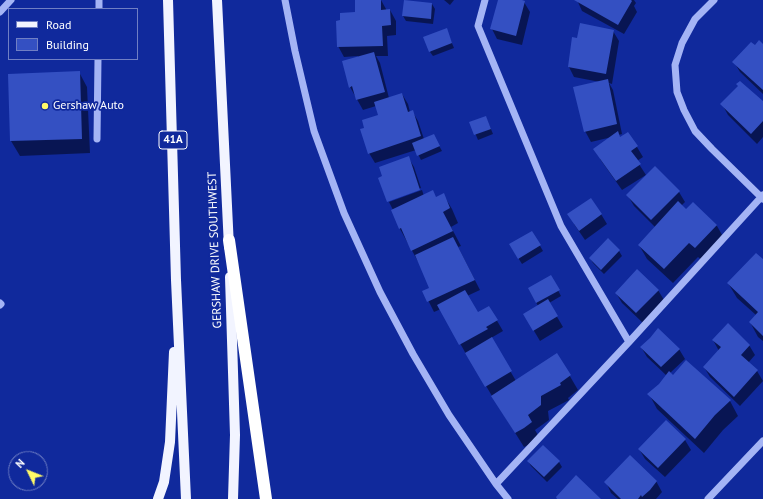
<!DOCTYPE html>
<html>
<head>
<meta charset="utf-8">
<style>
  body { margin:0 }
  #map { position:relative; width:763px; height:499px; overflow:hidden; background:#10299c; font-family:"PT Sans",sans-serif }
  canvas { display:block }
  .legend { position:absolute; left:8px; top:8px; width:130px; height:52px; box-sizing:border-box; background:#10299c; border:1px solid #707fc4; margin:0; padding:5px 7px; list-style:none; font-size:12px; color:#fff }
  .legend li { display:flex; align-items:center; gap:8px; height:20px }
  .legend b { width:20px; border:1px solid #707fc4 }
  .north { position:absolute; left:8px; top:451px; width:40px; height:40px; box-sizing:border-box; background:#10299c; border:1px solid #707fc4; border-radius:50%; rotate:313deg; font-size:11px; font-weight:700; line-height:16px; text-align:center; color:#fff }
  .north::after { content:''; display:block; margin:auto; width:14px; height:18px; background:#fffa68; clip-path:polygon(50% 0,100% 100%,50% 72%,0 100%) }
</style>
</head>
<body>
<div id="map">
<canvas width="763" height="499"></canvas>
<ul class="legend">
<li><b style="height:5px;background:#f2f4ff"></b>Road</li>
<li><b style="height:11px;background:#3450c2"></b>Building</li>
</ul>
<div class="north">N</div>
</div>
<script>
const ctx = document.querySelector('canvas').getContext('2d');
ctx.lineJoin = 'round';
function fillPath(path, color) {
  ctx.fillStyle = color;
  ctx.fill(path, 'evenodd');
}
function shape(rows) {
  const path = new Path2D();
  for (const r of rows) {
    path.moveTo(r[0], r[1]);
    for (let i = 2; i < r.length; i += 2) path.lineTo(r[i], r[i + 1]);
  }
  return path;
}
function trace(path, color, width, dash) {
  ctx.strokeStyle = color;
  ctx.lineWidth = width;
  ctx.lineCap = dash ? 'butt' : 'round';
  ctx.setLineDash(dash || []);
  ctx.stroke(path);
}
function label(font, color, halo, rows, align = 'center') {
  ctx.font = font + ' "PT Sans",sans-serif';
  ctx.lineWidth = 3.5;
  ctx.setLineDash([]);
  ctx.textBaseline = 'middle';
  ctx.strokeStyle = halo;
  ctx.fillStyle = color;
  for (const [text, x, y, turn = 0] of rows) {
    ctx.save();
    ctx.translate(x, y);
    ctx.rotate((+turn || 0) * Math.PI / 180);
    ctx.textAlign = isNaN(turn) ? turn : align;
    if (halo) ctx.strokeText(text, 0, 0);
    ctx.fillText(text, 0, 0);
    ctx.restore();
  }
}
fillPath(shape([
  [356,0,381,0,386,9,386,11,390,10,396,21,396,35,387,36,388,56,376,56,380,63,389,98,402,94,408,104,410,112,412,111,418,121,424,139,433,135,442,151,421,160,416,150,375,163,369,153,365,128,379,116,376,106,363,110,350,87,358,56,344,57,338,46,356,13],
  [444,0,454,0,450,5],
  [499,0,518,0,524,2,530,12,522,45,497,39,492,29],
  [577,0,634,0,636,3,634,6,637,12,624,34,582,11],
  [405,1,432,4,435,9,433,24,406,21,403,16],
  [446,29,454,48,433,56,430,52],
  [613,31,619,41,612,84,609,83,613,90,622,134,618,135,620,138,627,133,637,147,643,157,637,161,646,175,622,190,600,159,612,137,591,142,585,131,600,82,574,77,569,67,573,38,578,39],
  [763,45,763,94,740,72,734,62,755,46],
  [79,72,87,87,90,153,20,156,11,141,9,75],
  [763,102,763,137,757,144,728,115,722,104],
  [486,117,493,134,478,140,471,123],
  [408,157,414,167,421,188,388,200],
  [422,190,424,196,436,198,443,194,452,209,458,223,451,227,461,246,458,247,480,290,467,296,477,314,489,307,503,331,491,338,516,381,557,354,578,390,568,398,569,400,548,411,549,420,535,430,539,437,532,443,524,447,492,396,467,354,466,354,441,309,434,312,424,292,430,288,420,265,400,229,392,210,393,210,389,202],
  [679,192,685,202,681,206,686,211,693,203,717,226,725,240,704,262,698,257,673,283,647,259,639,245,655,227,634,206,628,196],
  [601,214,607,224,585,240,574,224],
  [532,232,543,251,522,264,510,245],
  [608,240,619,251,622,256,604,274,593,263,590,258],
  [763,261,763,341,758,337,750,322,756,315,737,298,728,283],
  [551,277,561,296,549,303,563,327,540,341,524,314,538,306,529,289],
  [658,290,664,300,643,323,622,303,616,293],
  [713,340,749,345,755,355,748,363,757,371,763,381,740,406,710,377,704,367,719,351],
  [641,347,679,349,685,359,670,373,673,377,730,401,738,416,723,430,704,453,657,409,649,394,660,385,667,376,647,357],
  [685,440,691,450,665,477,645,459,639,449],
  [528,461,559,462,562,467,547,482,531,466],
  [656,481,662,492,656,499,618,499,611,493,606,482]
]), '#0007');
fillPath(shape([
  [355,0,381,0,381,10,390,9,391,25,382,26,383,46,337,47,336,21,340,20,340,13,355,12],
  [404,0,432,3,431,19,402,16],
  [498,0,522,0,525,1,516,36,490,29],
  [574,0,631,0,632,1,618,25],
  [580,23,614,30,606,74,568,67,572,37,577,38],
  [447,28,452,43,429,52,423,37],
  [759,40,763,44,763,90,732,62,751,42,755,45],
  [374,52,385,92,356,100,352,86,349,88,342,61],
  [80,71,82,139,10,141,8,74],
  [608,79,617,124,584,132,573,87],
  [740,81,763,101,763,121,751,134,720,104,738,86,736,84],
  [402,93,408,112,413,110,421,136,368,154,360,129,364,128,362,120,378,115,374,102],
  [486,116,491,129,474,135,469,122],
  [618,131,620,137,628,132,638,146,631,151,641,164,616,181,593,149],
  [434,134,440,146,417,156,412,143],
  [409,156,420,190,387,202,378,178,382,176,379,167],
  [655,166,680,191,651,220,626,195],
  [433,190,436,197,444,193,450,208,443,212,453,231,411,251,401,228,399,229,391,210],
  [591,198,602,214,579,231,567,214],
  [678,201,686,209,693,202,717,225,695,248,689,243,664,269,638,245],
  [532,231,541,245,518,259,509,244],
  [453,237,475,280,427,302,422,291,429,288,415,255],
  [608,238,620,250,601,270,589,258],
  [756,253,763,259,763,336,749,322,758,312,727,283],
  [637,269,659,290,636,313,615,293],
  [551,275,560,290,536,303,528,288],
  [465,290,478,312,489,306,498,320,486,327,488,329,459,345,437,305],
  [548,299,558,316,533,331,523,314],
  [728,323,750,345,741,355,758,370,734,397,703,367,721,347,712,340],
  [658,328,680,349,661,367,640,347,650,338],
  [492,337,512,371,485,387,465,353],
  [557,353,571,375,560,383,561,385,541,396,541,405,528,415,532,422,524,428,515,433,491,396],
  [686,360,731,400,715,415,695,439,647,394,659,384,669,371,673,375],
  [666,420,686,439,658,468,638,449],
  [543,445,560,461,544,477,527,461],
  [630,455,657,481,650,490,642,497,641,495,638,499,621,499,604,482],
  [576,475,601,499,557,499,556,497]
]), '#3450c2');
trace(shape([
  [285,0,295,51,314,131,344,213,380,292,413,354,449,415,496,484,508,499],
  [485,0,478,26,561,226,629,342],
  [714,0,695,19,682,43,675,65,677,92,684,110,695,131,712,149,763,199],
  [99,9,99,0],
  [0,12,11,0],
  [97,139,98,59],
  [0,303,1,304,0,305],
  [496,484,629,342,763,195],
  [708,499,763,441]
]), '#a4b4f5', 7);
trace(shape([
  [168,0,176,280,186,499],
  [217,0,229,247],
  [230,277,235,435,233,499],
  [158,499,164,482,170,442,174,352]
]), '#f2f4ff', 10);
trace(shape([
  [229,240,266,499]
]), '#fff', 12);
for (const [x, y, r, color] of [
  [45,106,4,"#fffa68"]
]) {
  const dot = new Path2D();
  dot.arc(x, y, r, 0, 2 * Math.PI);
  ctx.fillStyle = color;
  ctx.fill(dot);
  trace(dot, '#10299c', 1.5);
}
for (const [x, y, w] of [
  [173,140,28]
]) {
  const box = new Path2D();
  box.roundRect(x - w / 2, y - 9, w, 18, 3);
  ctx.fillStyle = '#10299c';
  ctx.fill(box);
  trace(box, '#fff', 1);
}
label('bold 11px', '#fff', null, [
  ["41A",173,140]
]);
label('12px', '#fff', '#10299c', [
  ["Gershaw Auto",53,106]
], 'left');
label('12px', '#fff', '#10299c', [
  ["GERSHAW DRIVE SOUTHWEST",215,250,-92]
]);
</script>
</body>
</html>
